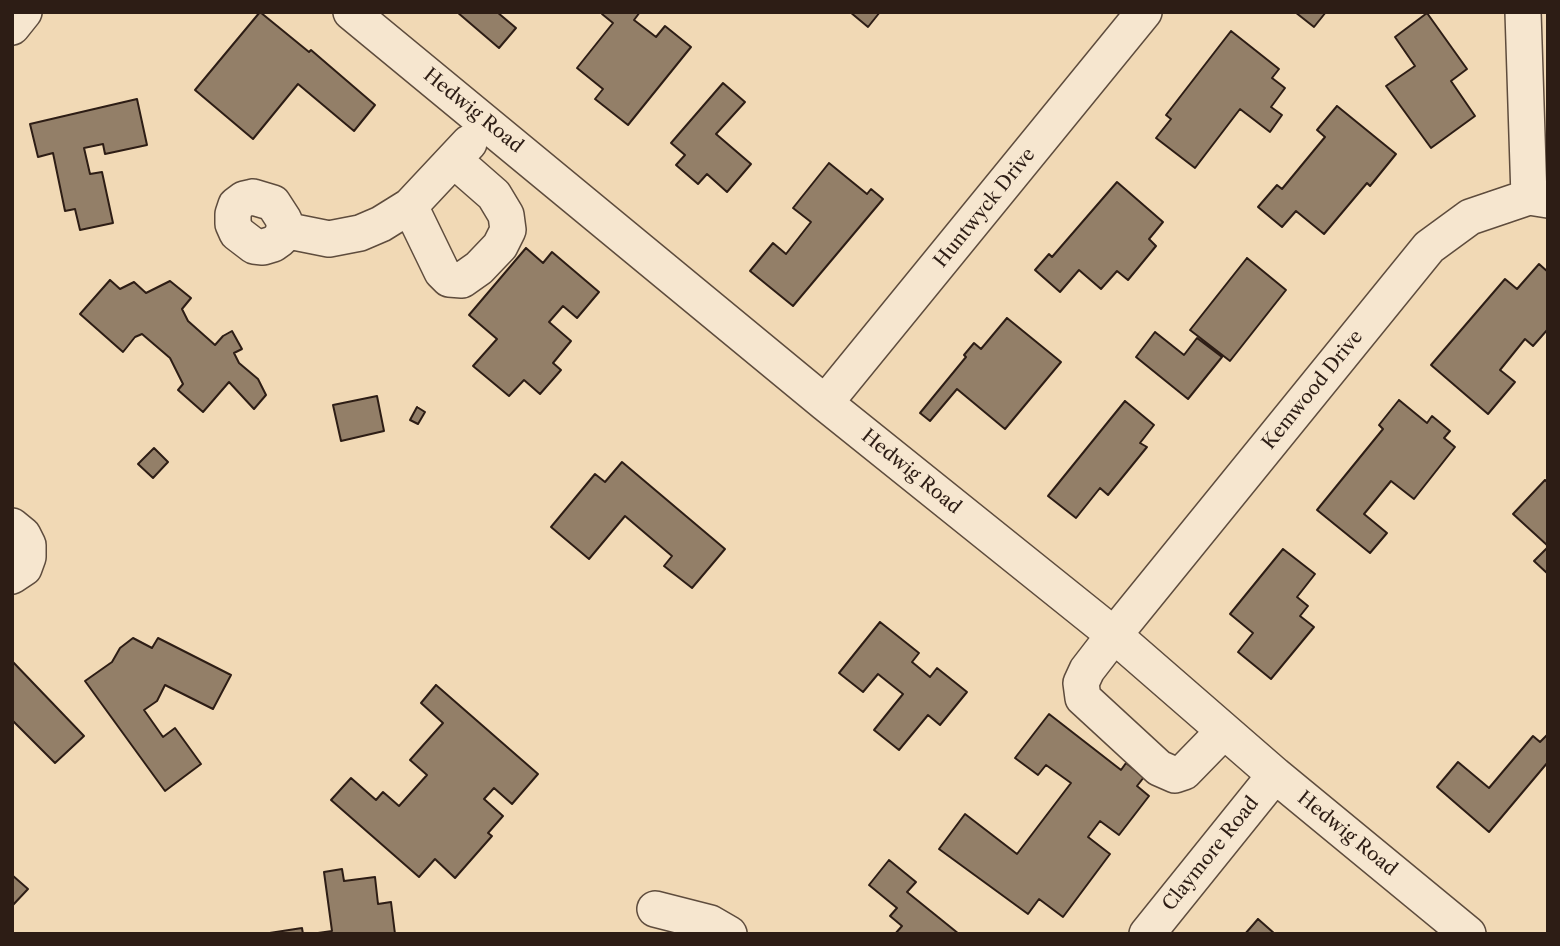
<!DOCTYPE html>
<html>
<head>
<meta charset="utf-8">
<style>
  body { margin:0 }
  #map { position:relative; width:1560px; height:946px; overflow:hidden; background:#f1d9b5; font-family:"Libre Caslon Text",serif }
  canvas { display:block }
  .frame { position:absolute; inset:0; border:14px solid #2d1d15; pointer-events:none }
</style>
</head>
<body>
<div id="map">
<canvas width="1560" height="946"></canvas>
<div class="frame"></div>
</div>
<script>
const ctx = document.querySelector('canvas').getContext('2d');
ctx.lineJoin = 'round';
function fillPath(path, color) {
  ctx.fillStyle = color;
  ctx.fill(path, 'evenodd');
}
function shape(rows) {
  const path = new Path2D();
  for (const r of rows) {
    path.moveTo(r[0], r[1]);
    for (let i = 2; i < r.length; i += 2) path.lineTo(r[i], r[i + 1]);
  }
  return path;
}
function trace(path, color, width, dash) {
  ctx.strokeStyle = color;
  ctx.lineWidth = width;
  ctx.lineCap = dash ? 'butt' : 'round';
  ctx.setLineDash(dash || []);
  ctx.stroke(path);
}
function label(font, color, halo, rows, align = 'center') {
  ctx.font = font + ' "Libre Caslon Text",serif';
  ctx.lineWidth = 5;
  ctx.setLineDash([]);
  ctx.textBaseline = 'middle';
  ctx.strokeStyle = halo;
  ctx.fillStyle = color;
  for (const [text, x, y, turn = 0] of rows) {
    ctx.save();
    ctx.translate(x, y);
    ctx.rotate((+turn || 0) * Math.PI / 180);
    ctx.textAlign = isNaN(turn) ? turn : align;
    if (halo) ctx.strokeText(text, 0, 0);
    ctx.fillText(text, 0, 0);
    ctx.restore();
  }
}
const building = shape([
  [260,12,309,52,311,50,375,105,354,131,298,84,253,139,195,90,260,12],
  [457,12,497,12,516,28,499,48,457,12],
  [604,12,640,12,634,20,656,37,665,26,691,47,628,125,595,99,603,89,577,68,613,23,602,14,604,12],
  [850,12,880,12,868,27,850,12],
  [1295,12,1326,12,1314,27,1295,12],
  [1427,13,1467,69,1451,81,1475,116,1431,148,1386,86,1415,66,1395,37,1427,13],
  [1231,31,1279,69,1272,78,1285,88,1271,107,1282,115,1270,132,1240,109,1195,168,1156,138,1171,119,1166,115,1231,31],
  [723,83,745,102,716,134,751,164,727,192,707,174,698,184,676,165,685,155,671,143,723,83],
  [137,99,147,145,105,154,103,144,84,148,90,174,102,172,113,223,80,230,75,209,65,211,53,153,38,157,30,124,137,99],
  [1337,106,1396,154,1370,186,1367,183,1324,234,1296,211,1282,227,1258,207,1277,185,1282,189,1325,137,1317,130,1337,106],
  [829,163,867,194,871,189,883,199,793,306,750,271,773,243,786,254,811,222,793,208,829,163],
  [1117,182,1163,222,1149,239,1156,246,1128,280,1117,271,1101,289,1079,270,1060,292,1035,270,1049,254,1052,257,1117,182],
  [526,248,543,263,552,252,599,292,577,318,563,306,549,322,571,341,553,363,561,370,540,394,524,380,509,396,473,366,497,339,469,315,526,248],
  [1247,258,1286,290,1230,361,1190,330,1247,258],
  [1539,264,1548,272,1548,329,1533,346,1525,339,1500,370,1515,382,1488,414,1431,365,1505,279,1517,289,1539,264],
  [110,280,120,289,134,282,146,293,170,281,191,298,182,309,188,321,215,345,223,336,232,331,242,349,234,353,239,363,258,379,266,395,254,409,229,382,203,412,178,390,183,384,170,358,142,334,135,337,123,352,80,314,110,280],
  [1007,318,1061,362,1005,429,957,389,930,421,920,413,966,357,964,355,974,343,981,349,1007,318],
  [1155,332,1184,355,1197,338,1222,357,1188,399,1136,357,1155,332],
  [377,396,384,431,341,441,333,405,377,396],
  [1399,400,1427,423,1432,416,1450,431,1444,438,1455,447,1414,499,1391,481,1364,514,1387,533,1370,553,1317,510,1383,429,1379,425,1399,400],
  [1125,401,1154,425,1140,443,1147,447,1108,495,1100,488,1076,518,1048,496,1125,401],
  [417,407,425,412,418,424,410,420,417,407],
  [154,448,168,462,153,478,138,464,154,448],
  [622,462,725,549,692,588,664,566,672,556,625,516,589,559,551,527,595,474,605,482,622,462],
  [1545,480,1548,483,1548,546,1513,514,1545,480],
  [1548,547,1548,574,1534,561,1548,547],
  [1283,549,1315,574,1297,597,1308,606,1300,616,1314,627,1271,679,1238,652,1253,633,1230,614,1283,549],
  [880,622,919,653,912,662,930,677,937,668,967,692,940,725,928,715,899,750,874,730,903,694,878,674,863,692,839,673,880,622],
  [133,638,152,648,158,638,231,675,213,709,165,685,157,701,144,710,163,737,175,728,201,764,165,791,85,681,112,662,120,648,133,638],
  [12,661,84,736,55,763,12,720,12,661],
  [436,685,538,774,512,804,494,788,484,799,503,816,488,833,492,836,455,878,435,859,419,877,331,800,351,778,376,800,383,792,399,806,427,775,410,760,443,723,421,703,436,685],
  [1049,714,1121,770,1126,763,1144,777,1137,786,1149,796,1119,835,1100,821,1088,837,1110,854,1063,917,1039,899,1028,914,939,849,965,814,1017,854,1071,783,1046,765,1038,775,1015,758,1049,714],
  [1548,734,1548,762,1489,832,1437,787,1458,762,1489,788,1533,736,1540,742,1548,734],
  [889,860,916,882,907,892,959,934,895,934,902,926,890,916,897,908,869,885,889,860],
  [342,869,344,881,375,877,378,904,391,902,395,934,311,934,332,931,324,872,342,869],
  [12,875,28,889,12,906,12,875],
  [1258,919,1275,934,1245,934,1258,919],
  [302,928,303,934,263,934,302,928]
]);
fillPath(building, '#937f68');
trace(building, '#2d1d15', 2);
const minor = shape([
  [351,12,825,403,1114,635,1275,775,1468,934],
  [1523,12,1529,197],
  [12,27,24,12],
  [253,197,273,203,284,220,284,230,280,239,273,244,263,247,254,246,237,233,233,224,233,214,236,205,244,199,253,197],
  [410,206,442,272,449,279,462,280,479,268,500,246,508,230,506,215,494,195,454,160],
  [284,230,329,239,360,233,381,224,410,206,469,143],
  [825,403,1144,12],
  [12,526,23,535,28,545,28,557,24,568,12,576],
  [1223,732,1184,772,1175,775,1159,768,1083,698,1081,683,1087,670,1114,635,1429,247,1470,217,1529,197,1548,200],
  [655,909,710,923,729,934],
  [1147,934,1275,775]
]);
trace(minor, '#5e4c3d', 38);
trace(minor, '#f6e6cf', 35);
label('19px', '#2d1d15', '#f6e6cf', [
  ["Hedwig Road",473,111,39],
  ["Huntwyck Drive",985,208,-51],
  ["Kemwood Drive",1313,390,-51],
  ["Hedwig Road",911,472,39],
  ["Hedwig Road",1347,834,39],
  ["Claymore Road",1211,854,-51]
]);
</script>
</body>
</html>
